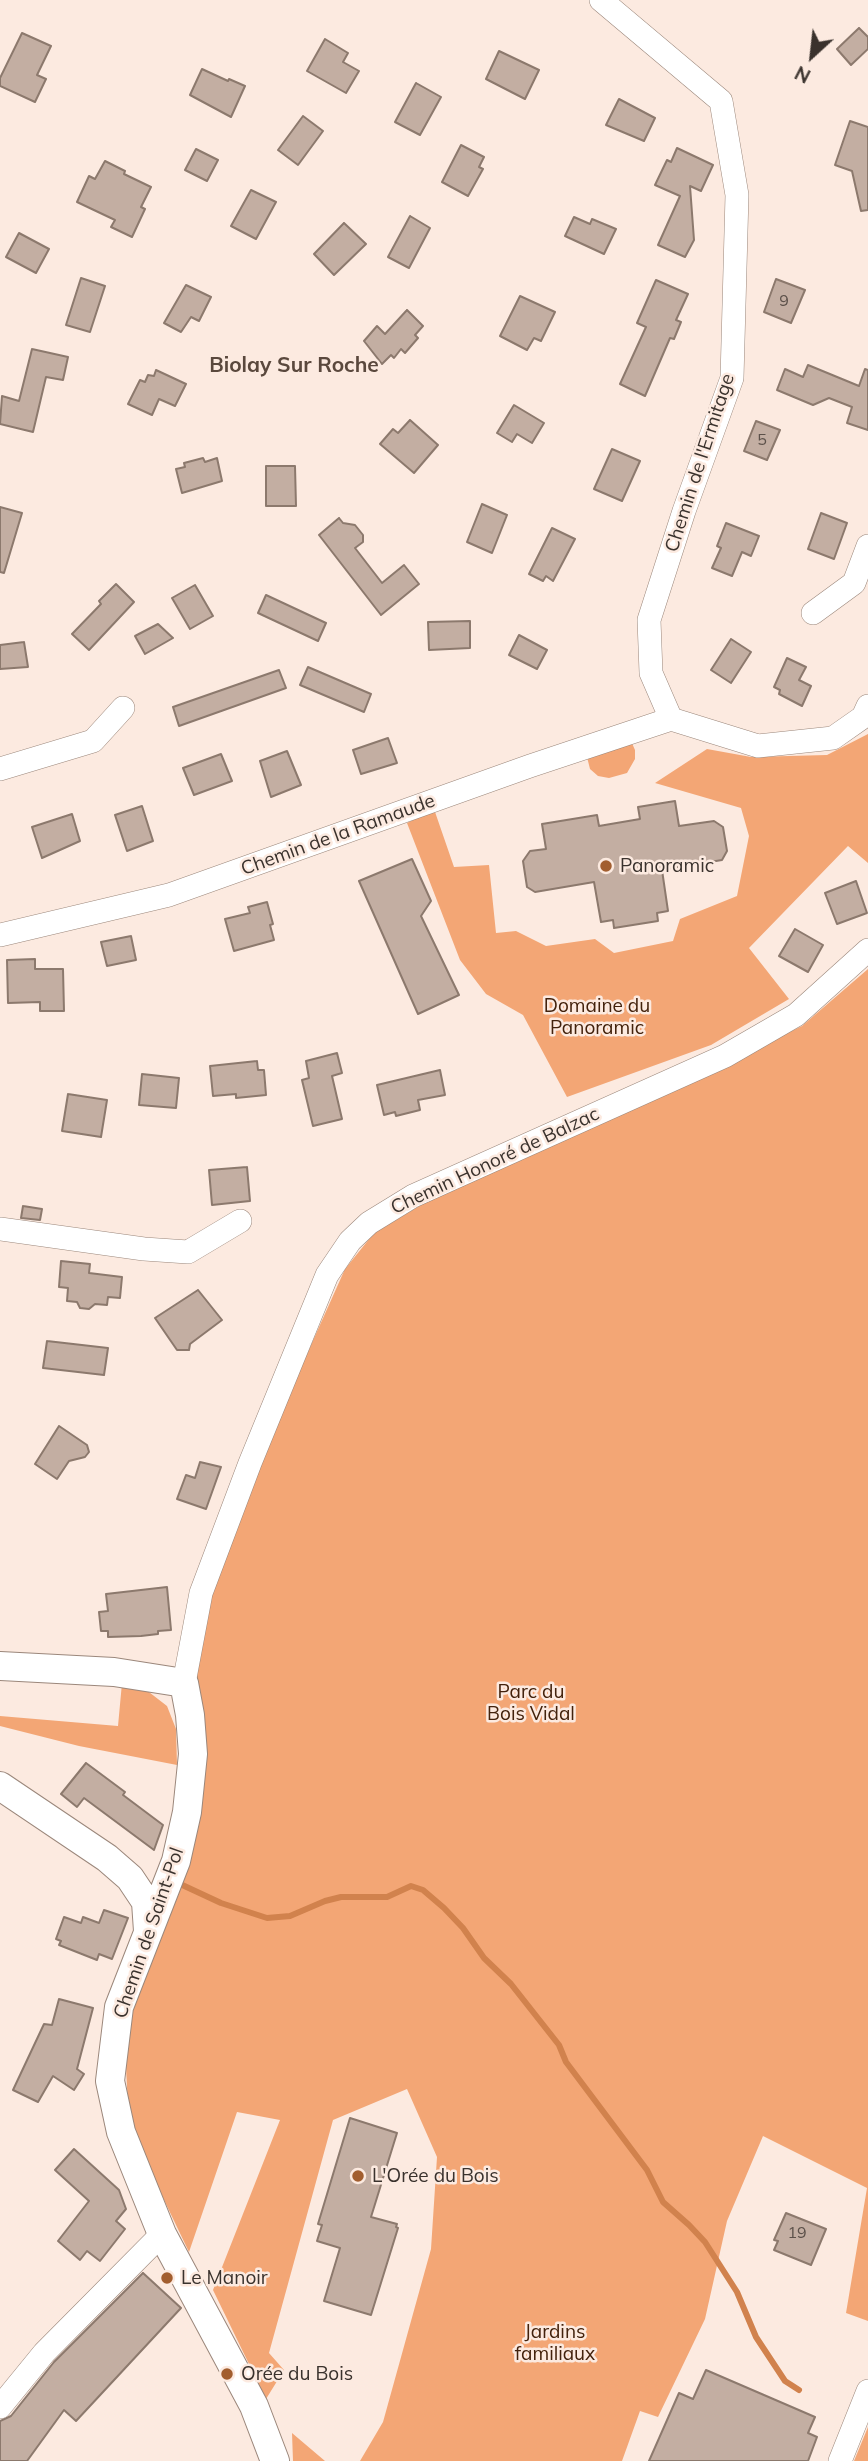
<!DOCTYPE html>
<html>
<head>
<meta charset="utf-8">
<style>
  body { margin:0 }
  #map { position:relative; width:868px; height:2461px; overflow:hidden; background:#fceae0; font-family:Mulish,sans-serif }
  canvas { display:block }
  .north { position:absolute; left:777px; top:21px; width:70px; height:70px; -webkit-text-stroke:5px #fceae0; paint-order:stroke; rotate:207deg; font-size:19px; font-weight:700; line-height:28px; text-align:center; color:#3a322d }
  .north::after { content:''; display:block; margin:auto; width:24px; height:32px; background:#3a322d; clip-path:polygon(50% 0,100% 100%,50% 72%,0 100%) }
</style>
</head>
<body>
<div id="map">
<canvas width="868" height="2461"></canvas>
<div class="north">N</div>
</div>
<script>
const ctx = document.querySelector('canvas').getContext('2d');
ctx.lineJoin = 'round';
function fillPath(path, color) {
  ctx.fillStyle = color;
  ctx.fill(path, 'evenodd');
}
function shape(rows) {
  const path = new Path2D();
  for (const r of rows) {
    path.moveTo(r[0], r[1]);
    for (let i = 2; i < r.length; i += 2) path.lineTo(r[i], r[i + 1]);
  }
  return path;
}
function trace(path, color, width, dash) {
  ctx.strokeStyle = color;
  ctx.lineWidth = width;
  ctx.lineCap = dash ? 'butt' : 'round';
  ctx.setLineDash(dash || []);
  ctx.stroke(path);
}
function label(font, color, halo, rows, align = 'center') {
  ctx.font = font + ' Mulish,sans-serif';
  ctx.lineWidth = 5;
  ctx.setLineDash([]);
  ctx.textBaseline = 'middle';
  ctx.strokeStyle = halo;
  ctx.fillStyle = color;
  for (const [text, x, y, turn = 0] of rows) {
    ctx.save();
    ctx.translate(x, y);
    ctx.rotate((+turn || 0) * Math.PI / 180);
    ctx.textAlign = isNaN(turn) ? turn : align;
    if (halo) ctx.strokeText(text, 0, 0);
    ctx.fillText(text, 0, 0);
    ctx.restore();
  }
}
fillPath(shape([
  [868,734,868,863,848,846,749,948,789,999,711,1045,567,1097,523,1015,486,994,460,960,407,823,434,809,454,867,489,865,496,933,516,931,546,946,595,939,614,953,673,941,680,919,737,896,749,836,741,808,655,783,707,749,751,757,827,755],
  [631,741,635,750,635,759,627,773,609,778,598,776,590,769,586,753],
  [868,969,868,2321,846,2313,867,2188,763,2136,727,2221,705,2319,658,2417,640,2411,622,2461,360,2461,383,2422,431,2249,437,2157,407,2089,333,2120,269,2353,284,2370,266,2399,213,2290,280,2120,237,2112,189,2252,129,2127,125,2047,140,1974,171,1894,194,1688,213,1585,298,1374,345,1269,374,1233,426,1202,620,1114,802,1026],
  [122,1683,145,1689,167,1706,176,1729,177,1765,79,1746,0,1726,0,1716,118,1726],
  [868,2427,868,2461,854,2461],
  [292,2433,325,2461,293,2461]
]), '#f3a675');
trace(shape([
  [178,1883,221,1903,267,1918,290,1916,325,1901,341,1897,387,1897,411,1886,423,1890,444,1908,463,1928,484,1958,511,1984,559,2045,566,2062,647,2170,663,2202,689,2225,705,2242,737,2292,756,2337,785,2381,799,2390]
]), '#d1824d', 6);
const building = shape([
  [859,28,868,37,868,49,851,65,837,49,859,28],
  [22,33,51,46,37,75,46,79,35,102,0,86,0,78,22,33],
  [325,39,348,53,343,62,359,71,346,93,307,71,325,39],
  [499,51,539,70,525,99,486,79,499,51],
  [202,69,228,81,229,79,245,86,231,117,190,95,202,69],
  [416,83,441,97,420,135,395,122,416,83],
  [619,99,655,118,644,141,606,125,619,99],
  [303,116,323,131,298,165,278,150,303,116],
  [850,121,868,127,868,210,861,211,852,171,835,165,850,121],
  [461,145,484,157,479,167,483,169,468,196,442,182,461,145],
  [677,148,713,165,701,191,690,186,694,240,685,257,658,245,680,196,655,185,667,160,671,162,677,148],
  [196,149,218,160,207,181,185,170,196,149],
  [105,161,125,171,124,174,151,187,141,207,145,209,132,237,111,227,115,220,77,202,89,176,95,179,105,161],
  [251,190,276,202,256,239,231,226,251,190],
  [410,216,430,228,409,268,388,257,410,216],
  [574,217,590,224,592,219,616,229,604,254,565,236,574,217],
  [344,223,366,244,334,275,314,254,344,223],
  [19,233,49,249,36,273,6,257,19,233],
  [81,278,105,286,90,332,66,325,81,278],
  [776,279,805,290,791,323,764,312,776,279],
  [656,280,688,294,676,320,681,322,674,339,670,338,645,396,620,384,646,327,637,323,656,280],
  [186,285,211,297,199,321,191,317,181,332,164,323,186,285],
  [520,296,555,312,541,341,534,338,527,350,500,336,520,296],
  [407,310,423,326,415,335,418,338,405,353,401,349,394,358,391,355,382,364,364,341,377,326,385,334,407,310],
  [32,349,68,357,63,380,46,377,33,432,0,424,2,396,19,401,32,349],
  [808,365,859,386,865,369,868,370,868,430,847,423,852,407,829,398,813,405,777,390,785,369,803,377,808,365],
  [156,370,186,384,175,406,159,399,152,415,128,404,140,380,145,382,148,375,154,376,156,370],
  [514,405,544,423,532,443,517,434,512,442,497,433,514,405],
  [410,420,438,445,414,473,380,444,393,429,398,433,410,420],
  [756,421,780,430,767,460,744,451,756,421],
  [612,449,640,461,622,501,594,489,612,449],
  [203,458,205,462,217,458,222,481,182,493,176,469,185,467,184,463,203,458],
  [266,466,295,466,296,506,266,506,266,466],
  [482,504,507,515,492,553,467,542,482,504],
  [0,507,22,513,4,573,0,572,0,507],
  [821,513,847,523,834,559,808,549,821,513],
  [339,518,343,523,355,525,363,535,363,542,355,548,382,583,404,565,419,584,381,615,319,535,339,518],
  [726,523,759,536,751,556,742,552,732,576,712,568,721,548,717,546,726,523],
  [552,528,575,539,553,581,546,576,543,581,529,574,552,528],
  [116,584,134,602,89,650,72,634,101,604,99,601,116,584],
  [195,585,213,616,190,629,172,598,195,585],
  [266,595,326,623,318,641,258,613,266,595],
  [470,621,470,648,429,650,428,622,470,621],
  [158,624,173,638,145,654,135,636,158,624],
  [519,635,547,650,537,669,509,655,519,635],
  [731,639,751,652,731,683,711,670,731,639],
  [24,642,28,667,0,669,0,645,24,642],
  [787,658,806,667,799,680,811,686,802,706,779,694,780,690,774,687,787,658],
  [308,667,371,694,364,712,300,685,308,667],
  [279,670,286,688,179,726,173,707,279,670],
  [388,738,397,763,361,774,353,750,388,738],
  [287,751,301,785,271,797,260,761,287,751],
  [221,754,232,781,194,795,183,768,221,754],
  [675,801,679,826,714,821,723,827,727,851,722,860,662,870,668,911,657,913,658,921,614,928,613,920,601,922,594,882,535,892,527,887,523,861,530,851,546,849,542,824,597,815,599,826,640,819,638,807,675,801],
  [142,806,153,841,127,851,115,815,142,806],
  [72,814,80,841,42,858,32,827,72,814],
  [412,859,431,901,421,916,459,995,418,1014,359,881,412,859],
  [856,881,867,913,837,924,825,893,856,881],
  [267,902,273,924,270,925,274,940,234,951,225,919,250,913,248,907,267,902],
  [795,929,823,945,808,972,779,956,795,929],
  [131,936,136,960,107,966,101,942,131,936],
  [35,959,35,969,63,969,64,1011,40,1011,40,1002,8,1003,7,960,35,959],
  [337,1053,342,1073,332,1076,342,1119,313,1126,302,1080,309,1078,306,1061,337,1053],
  [257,1061,258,1070,264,1070,266,1095,236,1098,236,1094,213,1096,210,1066,257,1061],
  [440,1070,445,1095,418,1100,420,1110,396,1116,395,1112,384,1115,377,1085,440,1070],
  [142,1074,179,1078,176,1108,139,1105,142,1074],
  [68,1094,107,1100,101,1137,62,1131,68,1094],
  [247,1167,250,1201,212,1205,209,1170,247,1167],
  [23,1206,42,1209,40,1220,21,1218,23,1206],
  [61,1261,90,1264,89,1273,122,1277,120,1298,108,1297,107,1305,95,1304,89,1309,80,1308,77,1302,67,1301,68,1288,59,1287,61,1261],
  [198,1290,222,1320,190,1344,189,1350,177,1350,155,1318,198,1290],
  [47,1341,108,1348,104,1375,43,1368,47,1341],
  [59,1426,87,1445,89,1452,85,1457,69,1461,57,1479,35,1464,59,1426],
  [200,1462,221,1467,206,1509,177,1499,186,1475,195,1478,200,1462],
  [167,1587,171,1630,158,1631,158,1634,141,1636,108,1637,108,1631,101,1631,99,1612,108,1611,106,1594,167,1587],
  [86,1763,125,1792,123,1795,163,1825,154,1850,84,1798,77,1807,61,1794,86,1763],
  [104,1910,128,1918,112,1959,99,1954,97,1960,59,1945,61,1941,56,1939,64,1917,81,1923,83,1917,99,1923,104,1910],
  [59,1999,93,2008,77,2069,84,2074,74,2090,53,2076,38,2102,13,2090,44,2024,52,2025,59,1999],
  [350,2118,397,2133,371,2217,397,2224,396,2227,398,2228,371,2315,324,2301,340,2248,317,2241,322,2225,318,2224,350,2118],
  [74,2149,119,2190,126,2209,116,2221,125,2229,100,2261,87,2251,80,2260,58,2241,89,2201,55,2170,74,2149],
  [786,2213,826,2229,811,2265,774,2250,778,2241,774,2240,786,2213],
  [143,2273,181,2308,76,2421,64,2410,27,2461,0,2461,0,2421,11,2416,54,2362,143,2273],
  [706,2370,815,2417,808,2433,817,2437,808,2461,649,2461,679,2393,693,2399,706,2370]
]);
fillPath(building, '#c3aea2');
trace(building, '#8c796d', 2);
const minor = shape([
  [601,0,721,101,737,195,732,378,684,511,649,620,651,673,671,719,758,746,833,738,863,717,868,706],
  [813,613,854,583,868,546],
  [0,769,93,741,123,708],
  [0,935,169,895,530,766,671,719],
  [0,1229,144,1249,188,1252,240,1221],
  [184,1683,201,1593,250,1463,327,1275,350,1241,369,1223,413,1196,725,1056,796,1015,868,950],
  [0,2407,44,2353,162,2234],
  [840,2461,868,2391]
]);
const major = shape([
  [0,1666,114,1672,184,1683,190,1715,193,1754,187,1812,176,1861,119,2007,110,2081,121,2132,162,2234,254,2406,275,2461],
  [0,1786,107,1858,130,1878,146,1902,148,1931]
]);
trace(minor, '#9b877b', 24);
trace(major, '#9b877b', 30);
trace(minor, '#fff', 23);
trace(major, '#fff', 28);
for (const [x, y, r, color] of [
  [606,866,7,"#a25e2f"],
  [358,2176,7,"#a25e2f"],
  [167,2278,7,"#a25e2f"],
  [227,2374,7,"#a25e2f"]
]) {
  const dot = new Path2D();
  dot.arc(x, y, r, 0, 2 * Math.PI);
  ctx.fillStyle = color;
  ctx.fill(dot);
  trace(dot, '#fceae0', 2.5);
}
label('16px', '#5c514a', null, [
  ["9",784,301],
  ["5",762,440],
  ["19",797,2233]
]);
label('19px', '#3a322d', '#fceae0', [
  ["Chemin de l'Ermitage",700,463,-72],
  ["Chemin de la Ramaude",338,835,-20],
  ["Chemin Honoré de Balzac",495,1161,-25],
  ["Chemin de Saint-Pol",149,1933,-71]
]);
label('19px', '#3a322d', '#fceae0', [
  ["Panoramic",620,866],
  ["L'Orée du Bois",372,2176],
  ["Le Manoir",181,2278],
  ["Orée du Bois",241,2374]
], 'left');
label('19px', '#43220c', '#fceae0', [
  ["Domaine du",597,1006],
  ["Panoramic",597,1028],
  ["Parc du",531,1692],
  ["Bois Vidal",531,1714],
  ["Jardins",555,2332],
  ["familiaux",555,2354]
]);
label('bold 21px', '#5a483d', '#fceae0', [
  ["Biolay Sur Roche",294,366]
]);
</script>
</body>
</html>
